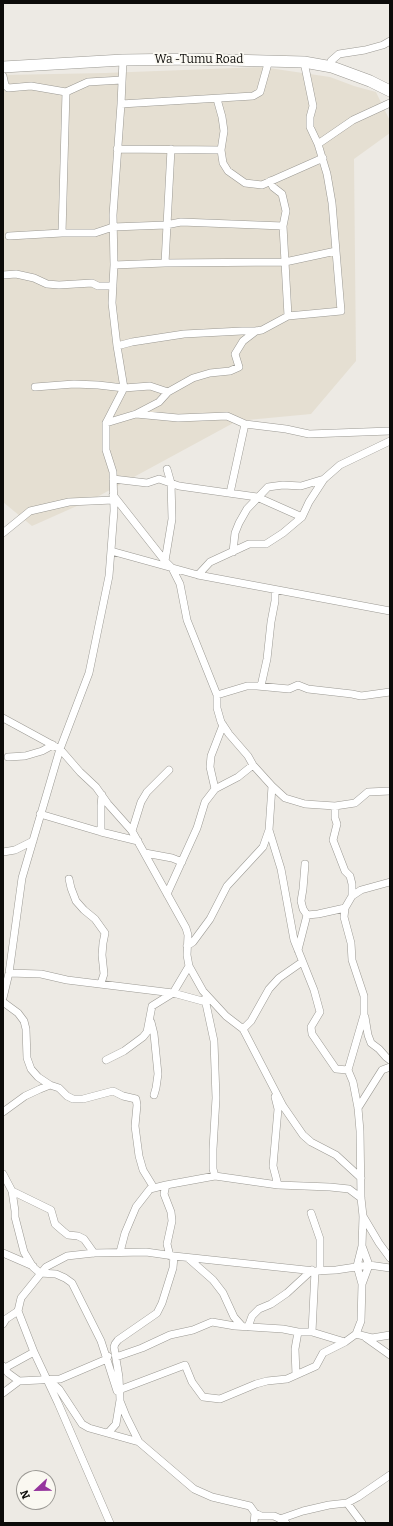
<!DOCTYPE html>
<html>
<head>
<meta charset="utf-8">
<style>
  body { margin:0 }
  #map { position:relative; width:393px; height:1526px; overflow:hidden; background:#edeae4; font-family:Bitter,serif }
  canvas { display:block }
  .frame { position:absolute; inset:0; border:4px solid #0c0b09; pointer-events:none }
  .north { position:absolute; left:16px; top:1470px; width:40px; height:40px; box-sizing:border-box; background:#faf8f1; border:1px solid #9b9994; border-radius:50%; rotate:248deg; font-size:11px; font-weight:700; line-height:16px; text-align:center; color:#0c0b09 }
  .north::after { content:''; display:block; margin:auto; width:14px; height:18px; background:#95359d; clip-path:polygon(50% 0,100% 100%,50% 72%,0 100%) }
</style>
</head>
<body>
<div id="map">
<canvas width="393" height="1526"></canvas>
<div class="frame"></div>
<div class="north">N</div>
</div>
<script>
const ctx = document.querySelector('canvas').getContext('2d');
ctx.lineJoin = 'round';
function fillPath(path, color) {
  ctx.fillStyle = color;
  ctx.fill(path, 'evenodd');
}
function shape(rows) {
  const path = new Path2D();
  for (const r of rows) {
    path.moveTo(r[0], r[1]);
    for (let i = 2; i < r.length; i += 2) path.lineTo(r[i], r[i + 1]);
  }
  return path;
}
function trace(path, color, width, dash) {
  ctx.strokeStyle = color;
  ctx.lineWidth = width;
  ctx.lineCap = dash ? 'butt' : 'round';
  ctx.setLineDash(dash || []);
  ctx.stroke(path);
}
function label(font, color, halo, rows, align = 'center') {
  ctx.font = font + ' Bitter,serif';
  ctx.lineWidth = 3.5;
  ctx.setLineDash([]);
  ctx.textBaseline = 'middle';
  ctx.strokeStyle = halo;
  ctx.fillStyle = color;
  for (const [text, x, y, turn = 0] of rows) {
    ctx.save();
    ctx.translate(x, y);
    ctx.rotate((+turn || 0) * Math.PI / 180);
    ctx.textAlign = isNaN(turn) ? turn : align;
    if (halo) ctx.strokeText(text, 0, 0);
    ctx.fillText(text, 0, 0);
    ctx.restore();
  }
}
fillPath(shape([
  [262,67,330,77,354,86,376,92,390,121,390,133,354,159,356,361,311,414,237,421,97,497,32,526,3,502,3,75,105,73]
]), '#e5dfd2');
const minor = shape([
  [332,67,331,61,339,54,365,50,383,45,390,41],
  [3,76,5,85,8,88,31,86,66,92,88,82,122,80],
  [217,99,222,117,224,131,221,150,223,163,228,171,245,183,262,185,323,158],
  [121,104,253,96,260,92,269,60],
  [318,144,353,120,390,103],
  [117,149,221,150],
  [270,181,273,187,282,194,286,211,283,226,288,316],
  [62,233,66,92],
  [9,236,62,233,95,233,113,227,166,225,181,222,283,226],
  [165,263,171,149],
  [114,265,165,263,285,262,336,251],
  [3,275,16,274,34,278,47,284,59,285,92,283,98,286,113,286],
  [117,346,132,342,184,334,242,331,256,331,262,330,288,316,341,311,332,203,327,174,318,144,310,127,310,117,313,106,304,62],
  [35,387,74,384,98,385,124,388,150,386,168,392],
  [136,414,178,418,227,416,245,424,286,429,309,434,390,431],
  [106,423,136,414,159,402,168,392,193,378,210,373,230,371,239,367,235,354,243,341,256,331],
  [113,479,147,483,159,479,179,486,257,497,302,517],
  [230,493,245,424],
  [113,495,165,561,172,568,180,584,187,620,217,695,217,708,221,722,229,734,248,756,253,765,272,786,269,830,281,869,294,940,314,990,320,1012,311,1027,312,1034,336,1069,348,1070,353,1082,358,1108,360,1131,361,1198,363,1216,362,1246,369,1265,362,1284,361,1321,356,1334,345,1342,323,1353,316,1366,287,1379,267,1381,256,1384,220,1399,203,1397,192,1382,185,1365,119,1390],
  [3,533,30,511,69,502,113,500],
  [111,551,198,575,390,611],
  [233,552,235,533,239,523,247,509,268,487,283,485,301,486,324,479],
  [165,561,172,519,171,483,167,469],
  [198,575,210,562,249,544,266,544,283,533,302,517,309,502,324,479,340,465,390,441],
  [261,686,267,659,271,622,275,601,275,590],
  [217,695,247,686,257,686,289,689,298,685,308,689,352,694,361,696,390,692],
  [3,718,60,749,80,772,96,787,108,804,132,831,186,928,188,935,187,955,189,966,203,991,226,1016,243,1029,283,1106,303,1135,311,1142,336,1155,361,1178],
  [8,757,25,756,42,751,53,745],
  [272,786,285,798,305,804,335,806,355,803,368,792,390,791],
  [215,789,210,767,211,756,223,725],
  [335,806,335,818,337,824,333,840,345,871,350,876,352,884,352,896],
  [40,814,101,832,138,841],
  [132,831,141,802,147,792,169,770],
  [101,832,101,805,102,795],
  [3,852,15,850,33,841],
  [145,853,172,858,182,862],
  [305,864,303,889,301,901,303,909,307,915],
  [69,879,71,888,76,901,84,910,95,919,105,933,103,943,102,955,104,974,101,983],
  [167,894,197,828,205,802,215,789,238,777,253,765],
  [187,946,193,942,210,919,227,886,263,847,269,830],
  [298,950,307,915,318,914,345,908],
  [9,973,41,974,67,980,173,993,206,1002],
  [3,998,9,973,22,878,60,749,89,673,109,576,114,511,113,472,106,450,106,423,124,388,117,346,112,303,114,265,113,215,121,104,123,60],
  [205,999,214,1041,216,1098,213,1149,213,1169,215,1176],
  [3,1002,18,1013,24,1021,26,1029,27,1058,31,1069,38,1077,50,1085],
  [365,1017,368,1035,371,1043,379,1049,386,1057,390,1060],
  [151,1022,154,1034,158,1074,156,1088,154,1095],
  [243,1029,251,1021,269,989,279,978,302,962],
  [106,1060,124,1051,143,1037,147,1032,152,1006,173,993,189,966],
  [348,1070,364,1015,364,996,352,960,351,943,344,917,345,908,352,896,361,890,390,882],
  [275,1097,278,1109,273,1166,278,1185],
  [358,1108,382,1070,390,1067],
  [3,1112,25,1096,40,1089,50,1085,59,1088,67,1096,73,1099,83,1099,113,1091,123,1096,136,1099,137,1105,135,1126,139,1156,143,1170,154,1188],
  [3,1174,12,1191,15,1211,15,1217,24,1252,33,1267,40,1273,56,1274,65,1278,72,1283,101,1341,117,1391],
  [166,1185,164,1194,171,1212,172,1221,167,1244,170,1256],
  [12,1191,51,1210,55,1224,63,1231,68,1235,78,1236,84,1239,94,1253],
  [311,1213,320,1239,320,1271],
  [363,1216,379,1243,390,1258],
  [120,1252,125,1233,136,1207,150,1189,166,1185,215,1176,278,1185,330,1187,349,1189,361,1198],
  [3,1253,33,1266],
  [174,1256,315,1271,336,1270,369,1265,390,1268],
  [188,1258,213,1280,223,1293,234,1317,242,1326],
  [362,1284,357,1266,362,1246],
  [3,1324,6,1319,18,1311],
  [248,1327,252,1316,259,1309,271,1304,287,1293,312,1270],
  [312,1332,315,1271],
  [356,1334,372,1338,390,1335],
  [366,1338,390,1355],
  [34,1352,58,1403,110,1523],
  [116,1357,142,1348,170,1335,193,1330,212,1322,235,1326,283,1329,298,1332,312,1332,345,1342],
  [3,1366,8,1373,19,1381,60,1379,107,1359,108,1356],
  [3,1369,34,1352,18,1311,21,1298,46,1267,67,1256,94,1253,146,1252,174,1256,173,1268,162,1303,157,1313,118,1340,115,1344,114,1347,119,1377,120,1400,116,1424,108,1433],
  [296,1375,295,1349,298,1332],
  [50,1381,59,1389,82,1424,89,1428,139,1442],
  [3,1393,19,1381],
  [120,1401,126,1416,139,1442,194,1489,212,1497,250,1506,255,1513,254,1523],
  [347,1503,362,1523],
  [255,1513,261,1516,274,1516,283,1520,286,1523],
  [280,1519,303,1511,329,1505,347,1503,358,1497,390,1475]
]);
const highway = shape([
  [3,67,123,60,191,59,304,62,332,67,370,81,390,91]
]);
trace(minor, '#9b9993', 8);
trace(highway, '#9b9993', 12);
trace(minor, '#fff', 7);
trace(highway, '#fff', 11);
label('12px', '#0c0b09', '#faf8f1', [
  ["Wa -Tumu Road",199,60]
]);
</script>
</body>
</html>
